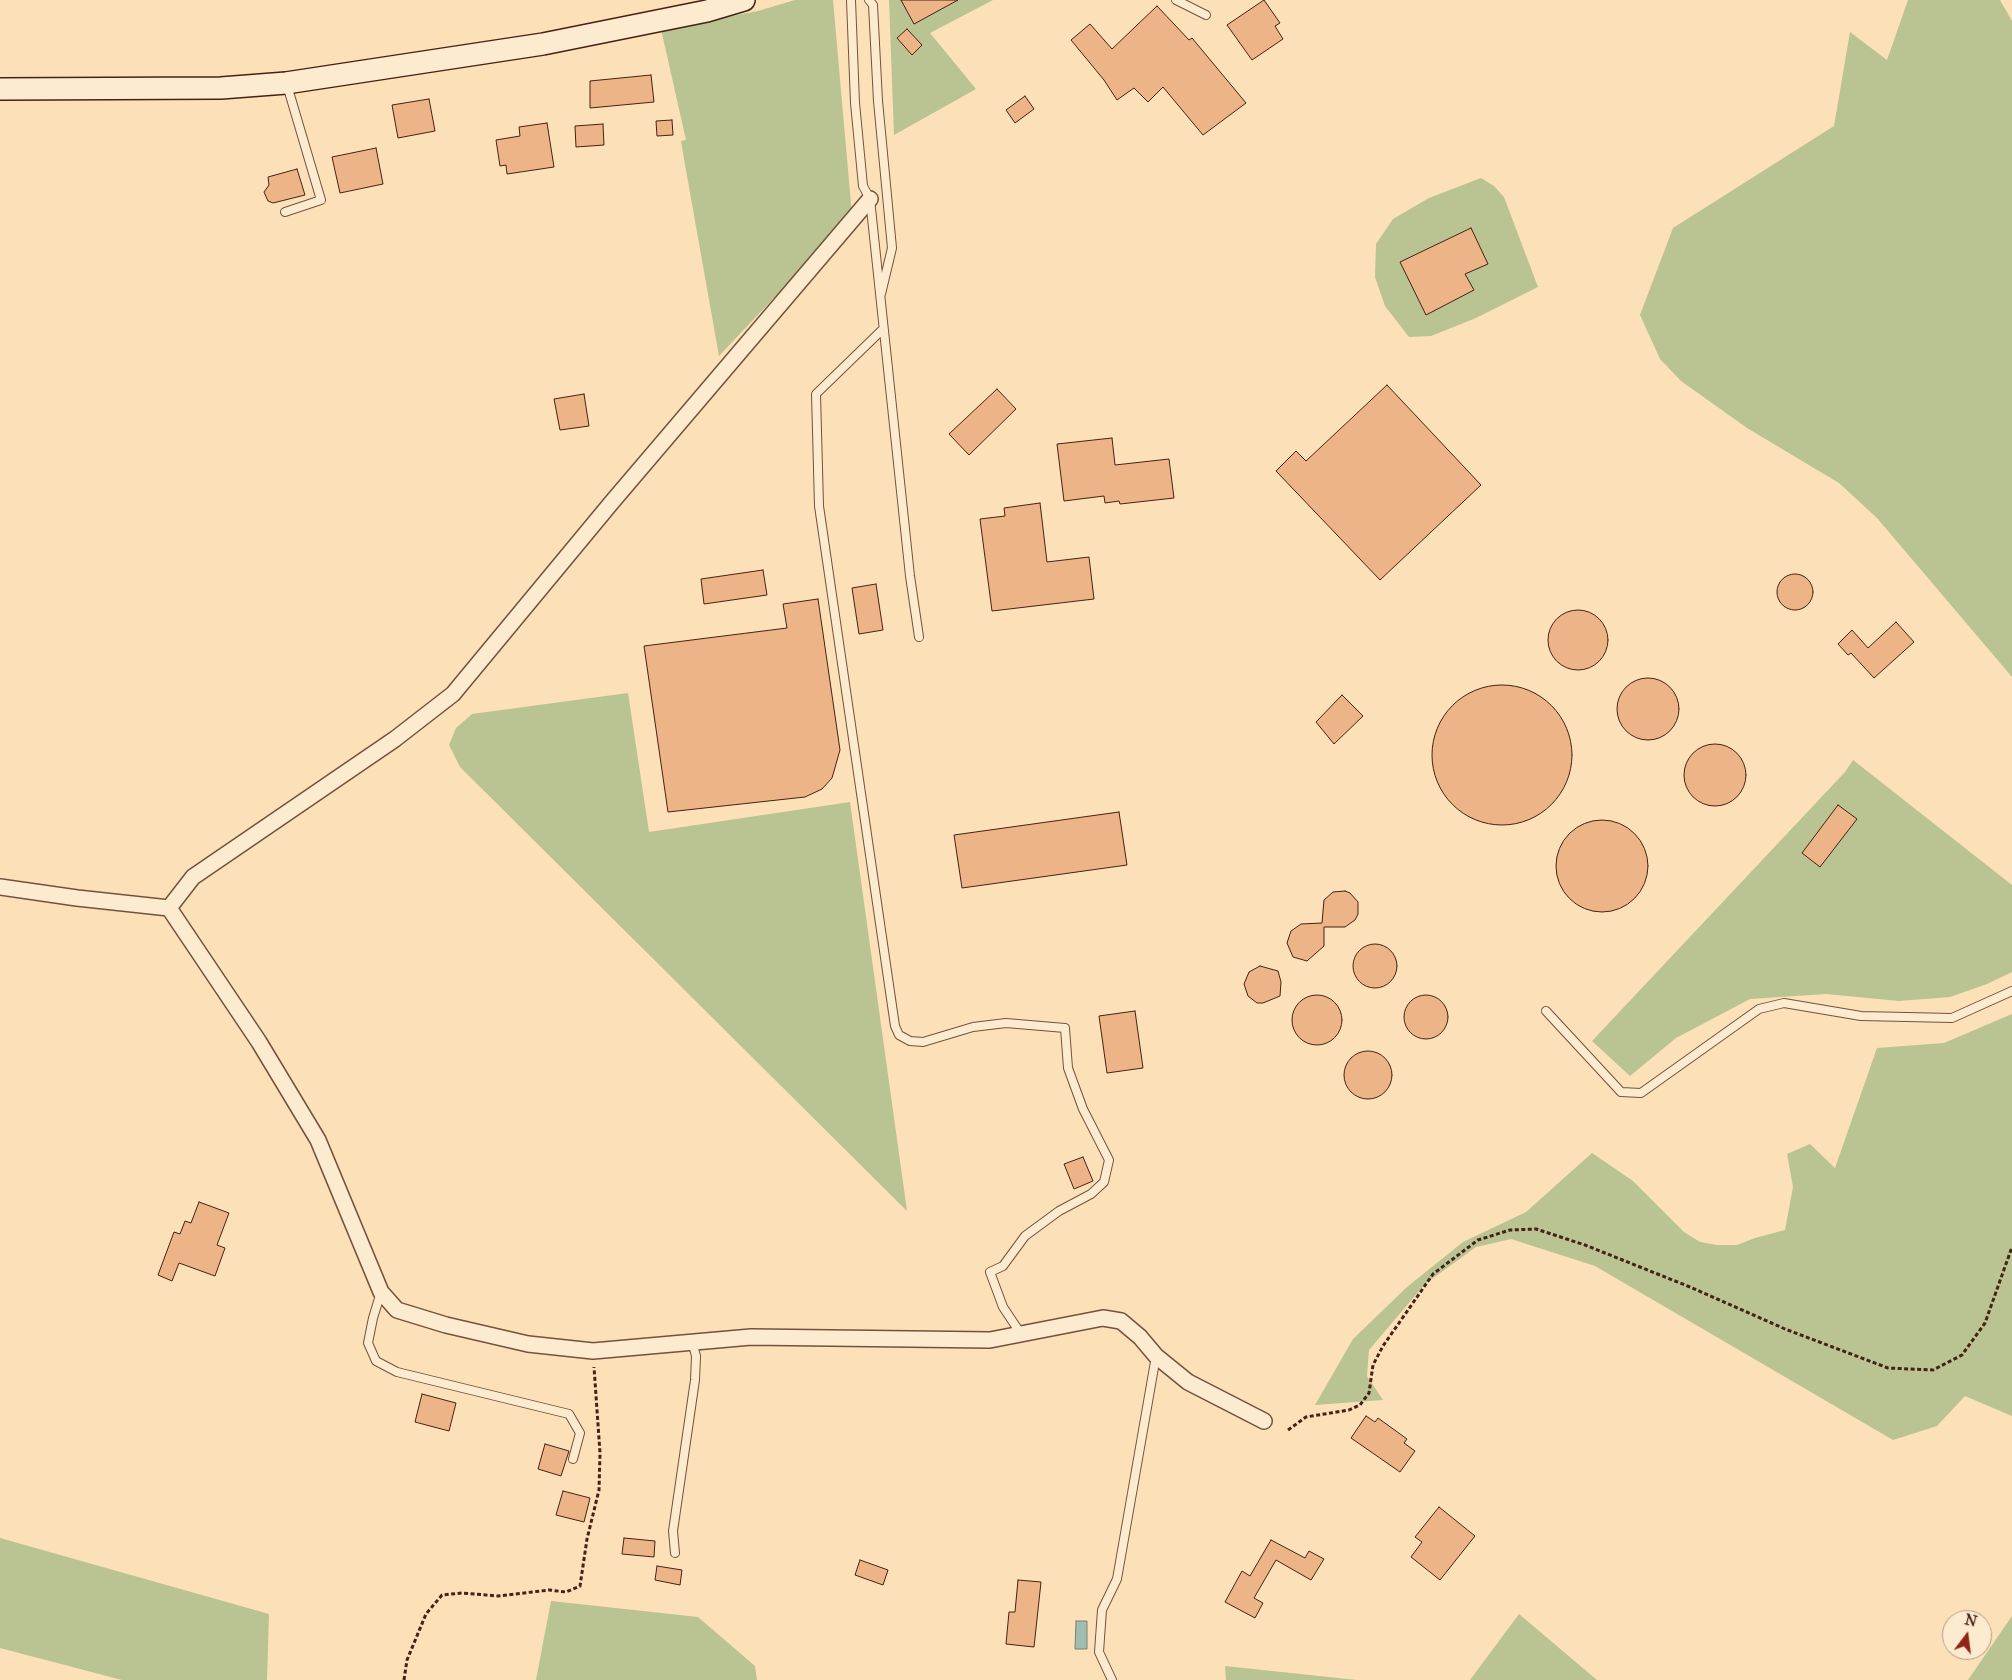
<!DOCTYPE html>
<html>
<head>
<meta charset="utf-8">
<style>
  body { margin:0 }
  #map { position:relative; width:2012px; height:1680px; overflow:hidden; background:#fce0b7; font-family:"IM FELL Great Primer",serif }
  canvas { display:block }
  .north { position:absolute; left:1942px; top:1610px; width:50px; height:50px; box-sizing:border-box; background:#fdebd0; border:1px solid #b39b85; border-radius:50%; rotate:15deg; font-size:14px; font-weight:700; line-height:20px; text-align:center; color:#452214 }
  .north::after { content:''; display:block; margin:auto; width:18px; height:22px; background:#8f2418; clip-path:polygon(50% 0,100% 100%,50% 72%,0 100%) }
</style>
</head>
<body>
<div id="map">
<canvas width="2012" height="1680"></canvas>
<div class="north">N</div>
</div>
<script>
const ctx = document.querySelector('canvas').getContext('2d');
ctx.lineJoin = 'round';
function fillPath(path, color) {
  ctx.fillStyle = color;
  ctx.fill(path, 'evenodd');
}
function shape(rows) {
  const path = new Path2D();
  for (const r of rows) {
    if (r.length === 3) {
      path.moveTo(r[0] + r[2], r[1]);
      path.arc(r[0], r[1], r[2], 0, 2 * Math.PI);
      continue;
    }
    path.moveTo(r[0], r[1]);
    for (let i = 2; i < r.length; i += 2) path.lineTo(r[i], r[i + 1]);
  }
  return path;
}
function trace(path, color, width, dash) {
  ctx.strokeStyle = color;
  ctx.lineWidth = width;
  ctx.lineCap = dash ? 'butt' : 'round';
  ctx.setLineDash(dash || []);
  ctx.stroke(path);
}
fillPath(shape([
  [795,0,833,0,852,215,719,356,684,159,681,141,686,140,661,29,758,11],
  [889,0,993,0,930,33,976,89,894,135],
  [1908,0,2000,0,2012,21,2012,677,1877,518,1839,483,1747,428,1681,381,1660,359,1640,315,1673,228,1834,126,1850,32,1887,60],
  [1481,178,1494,186,1504,197,1538,287,1476,318,1431,336,1409,337,1385,306,1375,277,1376,244,1393,219,1429,198],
  [628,693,649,832,850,802,907,1211,460,767,449,745,456,728,472,714],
  [1853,760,2012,885,2012,972,1987,984,1950,997,1899,1001,1826,994,1750,999,1676,1038,1630,1076,1592,1041,1845,772],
  [2012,1014,2012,1416,1965,1396,1937,1426,1893,1440,1595,1266,1511,1239,1476,1247,1425,1284,1369,1350,1367,1376,1383,1400,1315,1405,1353,1339,1407,1287,1463,1242,1526,1212,1592,1153,1633,1181,1684,1232,1700,1242,1717,1245,1737,1245,1755,1238,1785,1230,1793,1187,1787,1154,1810,1144,1835,1168,1877,1048,1944,1043],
  [0,1538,269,1614,267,1680,122,1680,0,1648],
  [551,1601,698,1617,755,1666,757,1680,536,1680],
  [1519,1614,1597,1680,1470,1680],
  [2012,1616,2012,1680,1968,1680],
  [1225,1666,1357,1680,1226,1680]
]), '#bac392');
const water = shape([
  [1076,1621,1087,1621,1087,1649,1075,1649,1076,1621]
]);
fillPath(water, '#9fbdb1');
trace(water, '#7b7f72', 1);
const building = shape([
  [901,0,958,0,914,24,901,0],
  [1264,0,1280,23,1275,26,1283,39,1252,60,1227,25,1264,0],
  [1157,6,1189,40,1192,38,1246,103,1203,135,1163,87,1148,102,1134,88,1117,100,1104,80,1071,40,1090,24,1112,49,1157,6],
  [907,29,922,45,912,55,897,38,907,29],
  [651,75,654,102,590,108,590,81,651,75],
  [1025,96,1034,109,1015,123,1006,110,1025,96],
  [429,99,435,131,398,138,392,105,429,99],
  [672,120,673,135,657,136,656,121,672,120],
  [547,123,554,167,507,174,506,165,500,166,496,140,520,136,519,127,547,123],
  [603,124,604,145,576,147,575,126,603,124],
  [376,148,383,184,340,193,332,157,376,148],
  [297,169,305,195,273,203,268,201,264,192,269,185,268,177,297,169],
  [1471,228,1488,264,1465,274,1474,290,1426,315,1400,262,1471,228],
  [1387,385,1481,485,1380,580,1276,471,1296,451,1306,461,1387,385],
  [997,389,1016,409,969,455,949,434,997,389],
  [584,394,589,426,560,430,554,399,584,394],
  [1112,438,1115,465,1169,459,1174,498,1120,504,1119,501,1105,503,1104,496,1064,501,1057,444,1112,438],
  [1040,503,1047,562,1089,557,1094,599,992,611,980,519,1005,516,1004,508,1040,503],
  [763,570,767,595,704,604,701,579,763,570],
  [1795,592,18],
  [876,584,883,630,859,634,852,588,876,584],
  [818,599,840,750,832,778,822,789,805,797,668,812,644,646,787,628,783,604,818,599],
  [1578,640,30],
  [1896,622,1914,642,1874,678,1851,653,1848,655,1838,644,1852,630,1868,648,1896,622],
  [1648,709,31],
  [1502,755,70],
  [1342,695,1363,716,1334,744,1316,722,1342,695],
  [1715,775,31],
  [1838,805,1857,819,1820,867,1802,853,1838,805],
  [1119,812,1127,865,962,888,954,835,1119,812],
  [1602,866,46],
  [1345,891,1350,893,1358,902,1358,914,1355,920,1345,927,1324,927,1324,946,1307,961,1293,957,1287,943,1291,931,1301,924,1322,923,1324,900,1333,892,1345,891],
  [1375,966,22],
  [1260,966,1278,971,1281,982,1280,996,1263,1003,1257,1003,1248,996,1244,984,1249,972,1260,966],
  [1317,1020,25],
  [1426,1017,22],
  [1135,1011,1143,1068,1107,1073,1099,1016,1135,1011],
  [1368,1075,24],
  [1083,1157,1093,1181,1074,1189,1064,1164,1083,1157],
  [199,1202,229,1213,217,1245,225,1248,215,1276,179,1263,172,1281,158,1275,174,1232,180,1234,185,1221,191,1223,199,1202],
  [422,1394,456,1403,449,1431,415,1422,422,1394],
  [1366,1416,1375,1422,1378,1418,1407,1439,1404,1443,1415,1451,1400,1472,1351,1438,1366,1416],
  [545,1444,569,1451,561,1476,538,1469,545,1444],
  [563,1491,590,1498,584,1522,556,1515,563,1491],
  [1439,1507,1475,1536,1440,1580,1411,1557,1422,1542,1415,1537,1439,1507],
  [624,1538,655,1541,654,1557,622,1554,624,1538],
  [1271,1540,1305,1558,1309,1551,1324,1559,1311,1580,1276,1560,1254,1598,1263,1603,1255,1618,1225,1602,1242,1571,1250,1576,1271,1540],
  [860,1560,888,1570,883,1585,855,1575,860,1560],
  [657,1566,682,1570,680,1585,655,1580,657,1566],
  [1018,1580,1041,1582,1034,1647,1006,1644,1009,1612,1015,1612,1018,1580]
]);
fillPath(building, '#edb488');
trace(building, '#452214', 1);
const lane = shape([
  [851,0,855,103,863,186,870,199,910,576,919,637],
  [869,0,873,5,878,101,892,248,881,294],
  [1176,0,1206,15],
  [285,212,321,200,287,85],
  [883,329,816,394,819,506,895,1026,899,1035,910,1041,923,1042,973,1027,1006,1023,1065,1028,1068,1068,1083,1109,1109,1160,1104,1182,1091,1194,1059,1211,1025,1236,1003,1266,990,1272,1003,1307,1021,1334],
  [1546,1011,1621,1092,1641,1093,1759,1009,1784,1003,1861,1016,1952,1018,2012,991],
  [381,1292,373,1318,368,1343,376,1361,397,1372,569,1414,580,1433,573,1459],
  [675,1553,673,1531,695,1380,696,1356,692,1341],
  [1112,1680,1099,1652,1102,1610,1117,1579,1156,1356]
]);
const street = shape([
  [0,887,77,898,169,908,193,877,395,739,453,694,612,502,870,199],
  [169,908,259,1042,318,1140,381,1292,397,1310,446,1325,528,1344,593,1351,751,1337,990,1340,1103,1318,1121,1321,1140,1337,1156,1356,1188,1382,1264,1421]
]);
const secondary = shape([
  [0,89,221,88,286,83,543,44,707,11,744,0]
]);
trace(lane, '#73523d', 10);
trace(street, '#73523d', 18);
trace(secondary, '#452214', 24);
trace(shape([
  [1288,1430,1306,1417,1349,1410,1360,1405,1369,1393,1373,1365,1383,1346,1433,1274,1478,1240,1510,1230,1536,1229,1585,1245,1690,1287,1785,1329,1888,1368,1933,1370,1962,1355,1985,1323,2012,1247],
  [404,1680,407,1660,426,1614,442,1595,462,1593,498,1596,549,1590,566,1592,580,1586,587,1539,599,1490,600,1453,594,1367]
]), '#452214', 3, [4, 2.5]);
trace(lane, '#fdebd0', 8);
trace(street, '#fdebd0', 15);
trace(secondary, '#fdebd0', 21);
</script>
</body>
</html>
